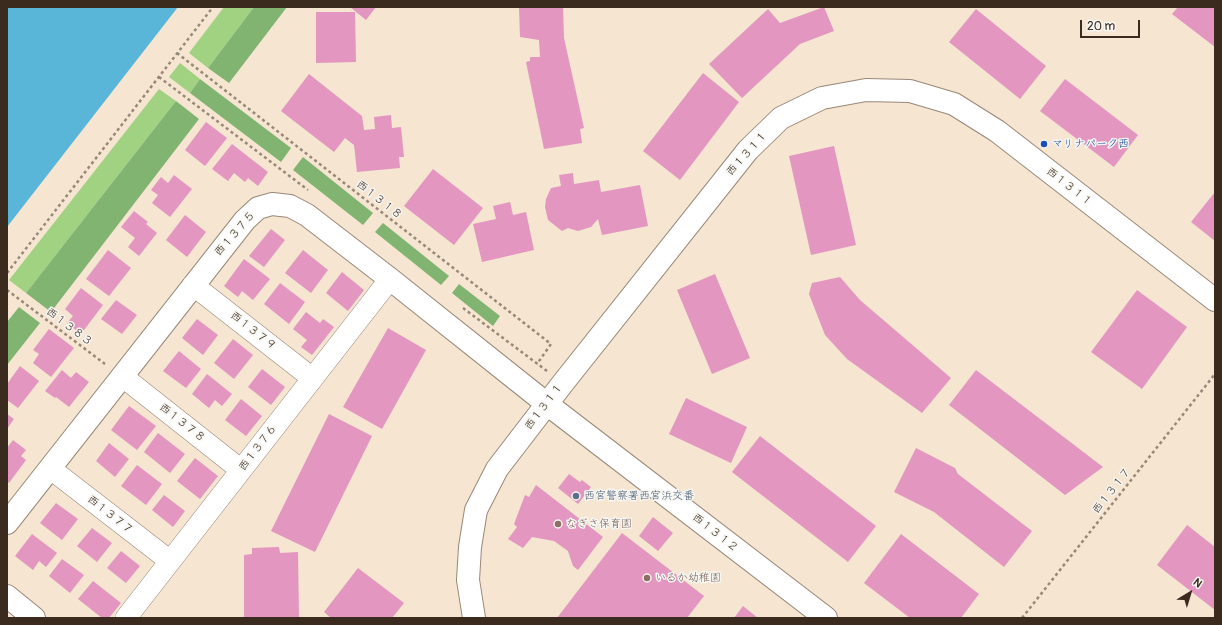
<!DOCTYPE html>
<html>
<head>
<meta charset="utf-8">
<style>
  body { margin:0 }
  #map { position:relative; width:1222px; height:625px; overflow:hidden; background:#f5e5d1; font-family:Pangolin,sans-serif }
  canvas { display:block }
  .frame { position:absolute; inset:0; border:8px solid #3b2a1e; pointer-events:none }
  .north { position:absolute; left:1170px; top:573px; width:40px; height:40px; -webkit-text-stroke:3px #f6f6f2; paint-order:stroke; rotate:38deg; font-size:11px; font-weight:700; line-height:16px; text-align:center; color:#3b2a1e }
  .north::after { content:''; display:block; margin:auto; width:14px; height:18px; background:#3b2a1e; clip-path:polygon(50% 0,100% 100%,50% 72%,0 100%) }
  .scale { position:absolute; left:1080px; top:20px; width:60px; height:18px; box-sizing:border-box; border:2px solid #3b2a1e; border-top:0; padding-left:5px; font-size:12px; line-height:14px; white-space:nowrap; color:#3b2a1e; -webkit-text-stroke:3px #f6f6f2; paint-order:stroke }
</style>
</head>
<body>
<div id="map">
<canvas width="1222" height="625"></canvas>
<div class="frame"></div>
<div class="north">N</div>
<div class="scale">20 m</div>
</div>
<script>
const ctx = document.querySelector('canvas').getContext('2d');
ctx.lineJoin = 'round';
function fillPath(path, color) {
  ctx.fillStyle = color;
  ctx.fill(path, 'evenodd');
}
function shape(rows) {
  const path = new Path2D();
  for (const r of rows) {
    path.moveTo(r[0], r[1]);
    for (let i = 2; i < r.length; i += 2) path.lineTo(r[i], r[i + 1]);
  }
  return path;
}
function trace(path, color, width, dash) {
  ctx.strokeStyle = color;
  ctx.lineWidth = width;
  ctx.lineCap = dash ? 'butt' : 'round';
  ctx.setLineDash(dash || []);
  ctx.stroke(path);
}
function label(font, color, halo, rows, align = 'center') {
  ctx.font = font + ' Pangolin,"Klee One",sans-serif';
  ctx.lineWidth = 3;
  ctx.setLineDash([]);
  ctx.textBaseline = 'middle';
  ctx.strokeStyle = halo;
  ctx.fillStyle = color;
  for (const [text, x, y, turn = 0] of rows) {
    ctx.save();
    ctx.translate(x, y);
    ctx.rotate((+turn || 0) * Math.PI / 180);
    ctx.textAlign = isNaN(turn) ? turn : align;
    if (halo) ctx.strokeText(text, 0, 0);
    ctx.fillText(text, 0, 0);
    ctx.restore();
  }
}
fillPath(shape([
  [224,7,254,7,208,68,189,53],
  [180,63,200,79,190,93,169,77],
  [159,89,176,101,26,293,9,280]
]), '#a0d282');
fillPath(shape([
  [254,7,287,7,229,83,208,68],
  [200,79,291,148,281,162,190,93],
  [176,101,199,119,51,312,26,293],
  [303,157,373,213,363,225,293,170],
  [383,223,449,276,441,285,375,232],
  [459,284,500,316,493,326,452,293],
  [19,307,40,323,7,365,7,322]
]), '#80b470');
fillPath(shape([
  [7,7,178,7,7,227]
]), '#5ab6d8');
fillPath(shape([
  [350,7,376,7,366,20],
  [519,7,563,7,564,38,584,128,580,129,582,143,544,149,526,62,530,61,530,57,540,57,539,40,520,37],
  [824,7,834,31,800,44,742,98,709,64,768,9,780,23],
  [1178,7,1215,7,1215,47,1172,14],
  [976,9,1046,66,1020,99,949,42],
  [316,12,355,12,356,62,316,63],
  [703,73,739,102,680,180,643,151],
  [309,74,362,116,364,130,375,129,374,117,391,115,392,128,401,127,404,157,399,157,400,168,357,172,354,145,345,138,334,152,281,111],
  [1065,79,1138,135,1114,167,1040,111],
  [206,122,227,138,205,166,185,150],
  [232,144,268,172,258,186,248,178,245,182,234,173,228,181,212,169],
  [834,146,856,245,811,255,789,156],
  [433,169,483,208,454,245,404,206],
  [573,173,574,184,599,180,601,192,640,185,648,226,602,235,598,219,591,227,578,231,568,228,562,231,548,220,545,207,546,199,551,188,561,186,559,175],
  [174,175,192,189,170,217,152,203,158,195,151,190,161,177,168,183],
  [1215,192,1215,241,1191,222],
  [510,202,513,215,526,212,534,250,482,262,473,224,496,219,493,206],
  [134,211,148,222,146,224,157,233,139,256,128,247,135,238,121,227],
  [185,215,206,232,187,257,166,240],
  [271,229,285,240,264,267,249,256],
  [108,250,131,268,109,296,86,279],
  [303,250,328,270,311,293,285,273],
  [244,259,270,279,253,300,242,291,238,297,224,286],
  [342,272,364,290,348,311,326,293],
  [715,274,750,358,712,374,677,290],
  [840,277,860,300,951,378,922,413,847,359,825,335,809,294,812,283],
  [280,283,305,302,289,324,264,304],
  [81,288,103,305,81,334,67,323,73,316,65,309],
  [1137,290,1187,327,1142,389,1091,352],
  [116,300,137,315,122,334,101,319],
  [306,312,320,323,323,319,334,327,312,355,301,347,307,340,293,329],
  [197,319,218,335,203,355,182,338],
  [388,328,426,350,382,429,343,407],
  [49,329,74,348,51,377,33,363,39,354,33,350],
  [233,339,253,355,234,379,214,363],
  [179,351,201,369,186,388,163,371],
  [20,366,39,381,18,408,7,400,7,384],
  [262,369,285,387,271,405,248,387],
  [62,370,71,378,76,372,89,382,69,407,56,397,55,398,45,391],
  [976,370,1103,467,1065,495,949,405],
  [207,374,232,394,222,406,215,400,209,408,192,394],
  [686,398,747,427,731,463,669,434],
  [241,399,262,416,246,436,225,420],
  [129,406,156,426,137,450,111,430],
  [7,414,14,419,7,429],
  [329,414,372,436,315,552,271,531],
  [158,433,185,454,170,473,144,452],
  [760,436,876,526,848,562,732,472],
  [13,440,26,450,21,456,26,460,9,483,7,481,7,448],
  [109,443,129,459,115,477,96,461],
  [916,448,955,468,958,474,1032,531,1004,567,934,512,894,492],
  [195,458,218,476,200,499,177,481],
  [137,465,162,484,146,505,121,486],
  [569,474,580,482,582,480,591,487,578,504,558,488],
  [536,485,603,537,578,570,573,566,568,551,554,541,532,537,523,548,508,539,517,527,514,524,525,495,529,497],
  [164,495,185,511,173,527,152,510],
  [56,503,78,519,62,540,40,523],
  [653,517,673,533,658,551,639,536],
  [1187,525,1215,547,1215,610,1157,565],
  [92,528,112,543,97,562,77,546],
  [622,533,704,596,687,618,557,618],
  [32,534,57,553,46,567,39,561,33,570,15,556],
  [901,534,979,594,961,618,910,618,864,583],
  [279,547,280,553,298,552,299,618,244,618,244,555,252,554,252,548],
  [121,551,140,566,126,583,107,568],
  [62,559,84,575,70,593,49,576],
  [358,568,404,603,392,618,331,618,324,612],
  [93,581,121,603,109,618,102,618,78,599],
  [743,606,758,618,734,618]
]), '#e296c0');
const minor = shape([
  [193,285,312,378],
  [122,376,241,470],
  [51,469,170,561],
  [126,618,390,279]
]);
const tertiary = shape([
  [7,523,245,220,258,208,272,204,290,206,307,215,390,279,547,404,826,618],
  [7,596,34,618],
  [474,618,468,580,470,547,476,510,497,469,563,383,748,150,781,118,822,98,866,90,910,91,954,104,997,131,1215,300]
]);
trace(minor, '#988878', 22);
trace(tertiary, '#988878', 24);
trace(shape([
  [177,53,551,344,537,364],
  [159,77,308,190],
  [7,273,213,7],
  [7,290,105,364],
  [463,308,547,371],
  [1022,618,1215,374]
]), '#988878', 2.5, [3, 3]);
trace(minor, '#fff', 21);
trace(tertiary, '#fff', 22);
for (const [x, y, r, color] of [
  [1044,144,4,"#1a4fb4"],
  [576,496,4,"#5c6f8a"],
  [558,524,4,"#8d6e63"],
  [647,578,4,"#8d6e63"]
]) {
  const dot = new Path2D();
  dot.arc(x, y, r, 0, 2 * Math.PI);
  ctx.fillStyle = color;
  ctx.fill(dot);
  trace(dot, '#f6f6f2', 1.5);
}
label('11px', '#164399', '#f6f6f2', [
  ["マリナパーク西",1052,144]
], 'left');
label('11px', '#3b2a1e', '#f6f6f2', [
  ["西１３１１",747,154,-48],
  ["西１３１１",1069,187,38],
  ["西１３１８",379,200,38],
  ["西１３７５",235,234,-49],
  ["西１３８３",69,327,37],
  ["西１３７９",253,331,38],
  ["西１３１１",544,407,-53],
  ["西１３７８",182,423,38],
  ["西１３７６",258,448,-53],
  ["西１３１７",1112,491,-52],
  ["西１３７７",110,515,38],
  ["西１３１２",715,533,38]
]);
label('11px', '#4e5e75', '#f6f6f2', [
  ["西宮警察署西宮浜交番",584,496]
], 'left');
label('11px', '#785e54', '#f6f6f2', [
  ["なぎさ保育園",566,524],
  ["いるか幼稚園",655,578]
], 'left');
</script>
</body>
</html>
